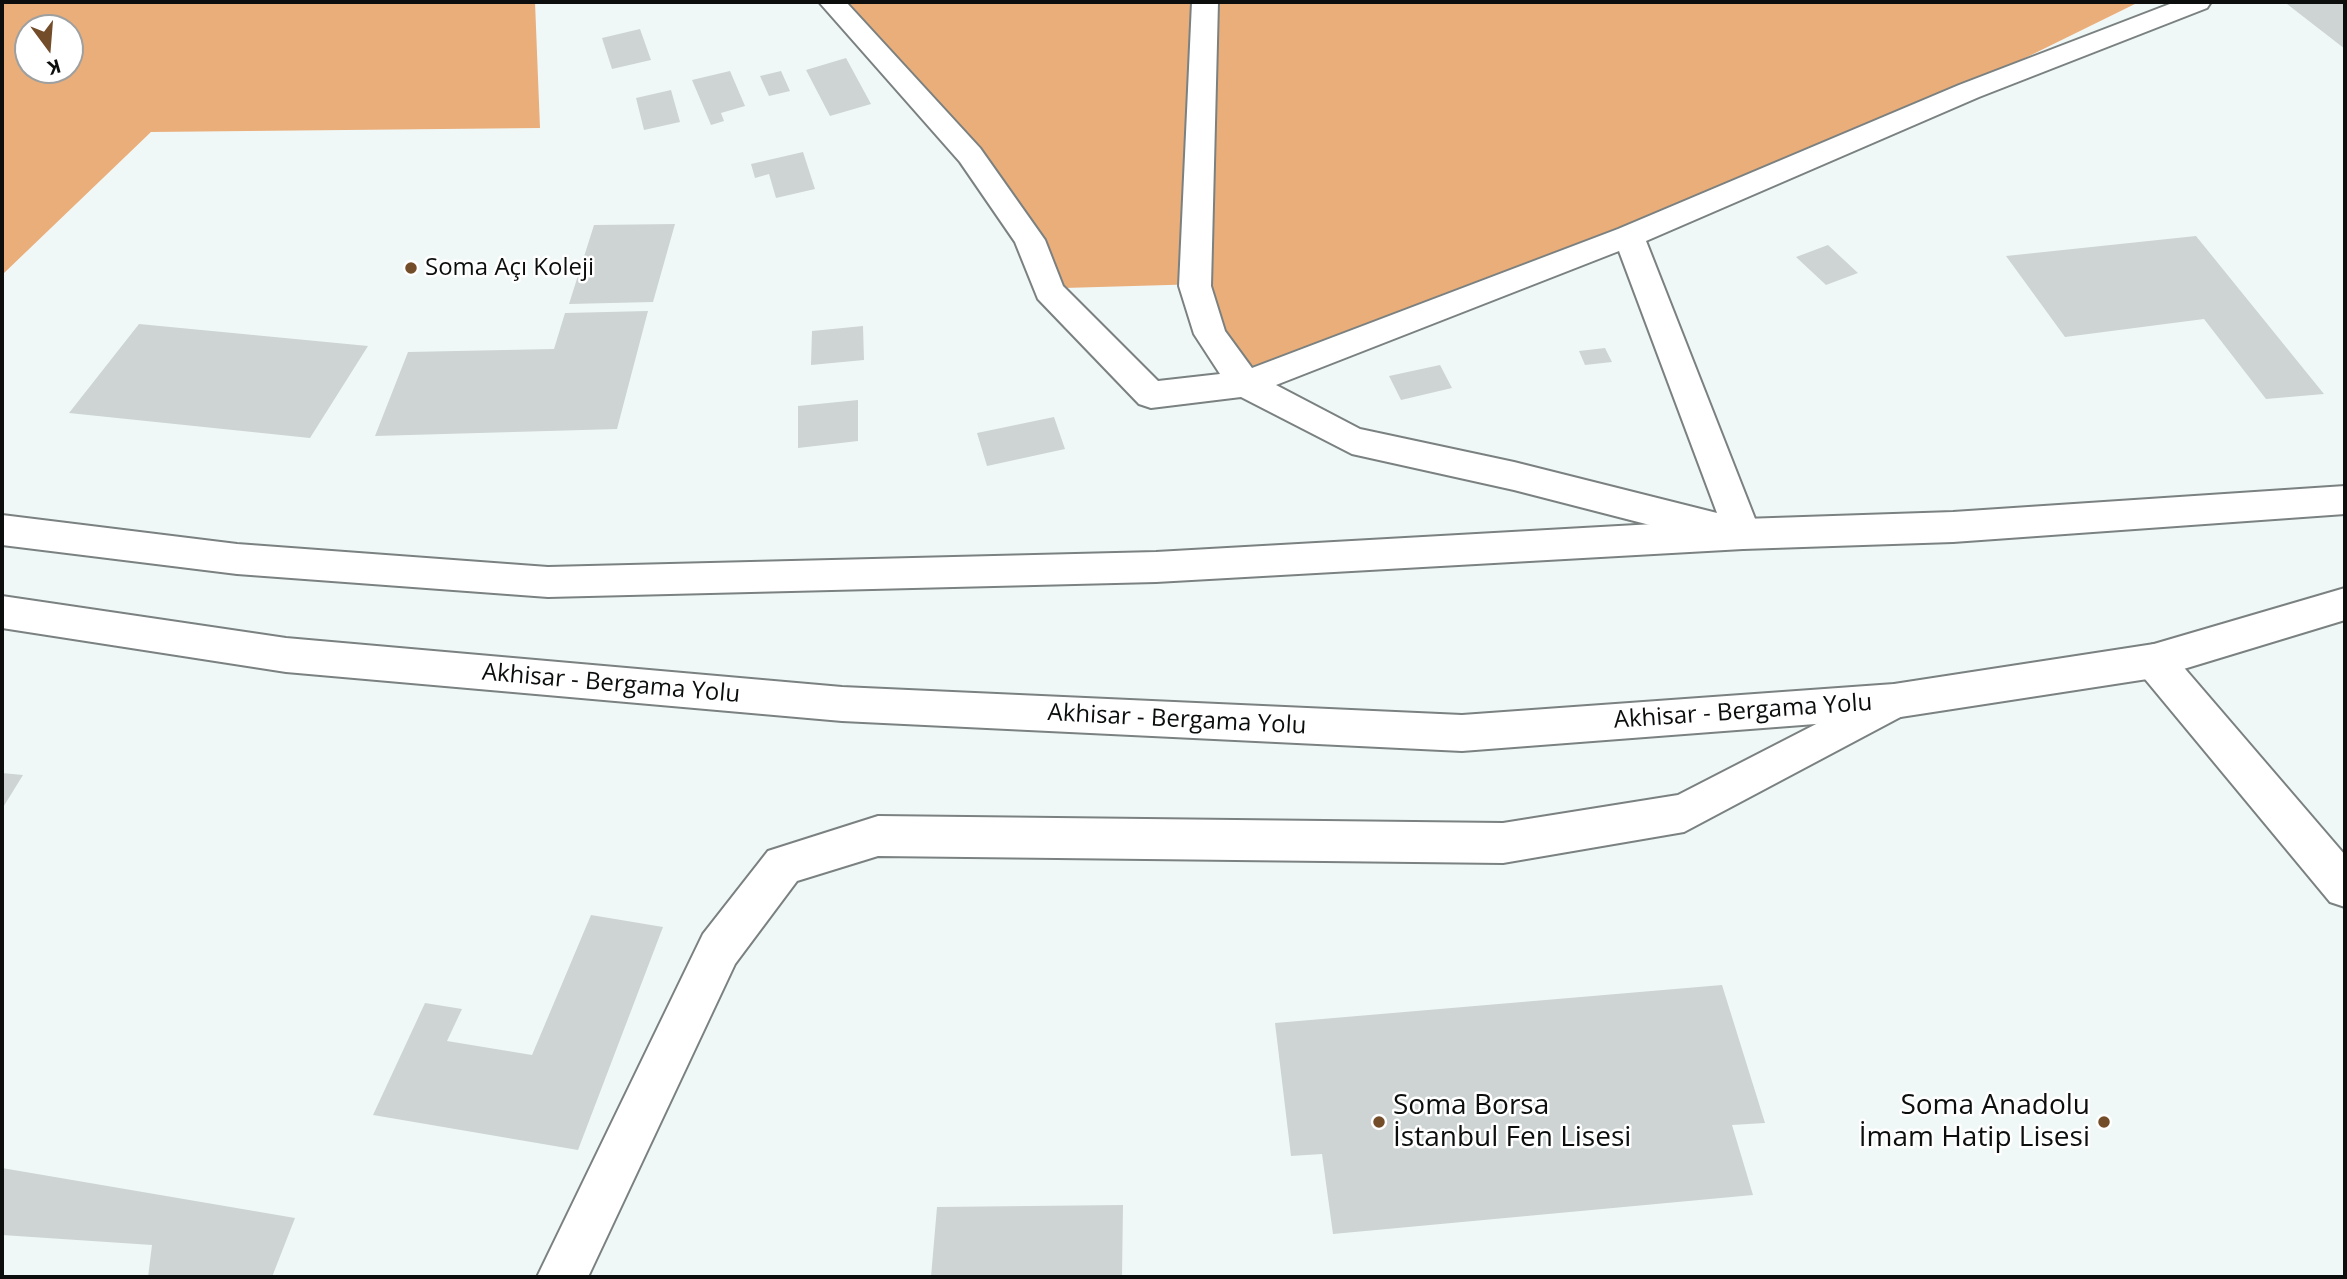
<!DOCTYPE html>
<html>
<head>
<meta charset="utf-8">
<style>
  body { margin:0 }
  #map { position:relative; width:2347px; height:1279px; overflow:hidden; background:#f0f8f7; font-family:"Open Sans",sans-serif }
  canvas { display:block }
  .frame { position:absolute; inset:0; border:4px solid #0c0e0e; pointer-events:none }
  .north { position:absolute; left:14px; top:14px; width:70px; height:70px; box-sizing:border-box; background:#fff; border:2px solid #9e9f9f; border-radius:50%; rotate:164deg; font-size:19px; font-weight:700; line-height:28px; text-align:center; color:#0c0e0e }
  .north::after { content:''; display:block; margin:auto; width:24px; height:32px; background:#734d2a; clip-path:polygon(50% 0,100% 100%,50% 72%,0 100%) }
</style>
</head>
<body>
<div id="map">
<canvas width="2347" height="1279"></canvas>
<div class="frame"></div>
<div class="north">K</div>
</div>
<script>
const ctx = document.querySelector('canvas').getContext('2d');
ctx.lineJoin = 'round';
function fillPath(path, color) {
  ctx.fillStyle = color;
  ctx.fill(path, 'evenodd');
}
function shape(rows) {
  const path = new Path2D();
  for (const r of rows) {
    path.moveTo(r[0], r[1]);
    for (let i = 2; i < r.length; i += 2) path.lineTo(r[i], r[i + 1]);
  }
  return path;
}
function trace(path, color, width, dash) {
  ctx.strokeStyle = color;
  ctx.lineWidth = width;
  ctx.lineCap = dash ? 'butt' : 'round';
  ctx.setLineDash(dash || []);
  ctx.stroke(path);
}
function label(font, color, halo, rows, align = 'center') {
  ctx.font = font + ' "Open Sans",sans-serif';
  ctx.lineWidth = 5;
  ctx.setLineDash([]);
  ctx.textBaseline = 'middle';
  ctx.strokeStyle = halo;
  ctx.fillStyle = color;
  for (const [text, x, y, turn = 0] of rows) {
    ctx.save();
    ctx.translate(x, y);
    ctx.rotate((+turn || 0) * Math.PI / 180);
    ctx.textAlign = isNaN(turn) ? turn : align;
    if (halo) ctx.strokeText(text, 0, 0);
    ctx.fillText(text, 0, 0);
    ctx.restore();
  }
}
fillPath(shape([
  [2,2,535,2,540,128,151,132,2,275],
  [28,28,70,28,70,70,28,70],
  [842,2,2139,2,1964,88,1623,233,1248,376,1220,331,1203,284,1064,288,1038,239]
]), '#eaae7b');
fillPath(shape([
  [2300,2,2345,2,2345,49,2287,4],
  [640,29,651,60,612,69,602,38],
  [846,58,871,104,830,116,806,70],
  [730,71,745,106,721,113,724,121,711,125,692,80],
  [781,71,790,91,769,96,760,76],
  [671,90,680,122,644,130,636,98],
  [803,152,815,189,776,198,769,174,755,178,751,164],
  [675,224,653,302,569,304,594,225],
  [2196,236,2324,394,2266,399,2204,319,2065,337,2006,256],
  [1828,245,1858,273,1826,285,1796,257],
  [648,311,617,429,375,436,408,352,554,349,565,313],
  [139,324,368,346,310,438,69,413],
  [863,326,864,360,811,365,812,331],
  [1605,348,1612,362,1585,365,1579,351],
  [1440,365,1452,388,1401,400,1389,376],
  [858,400,858,441,798,448,798,406],
  [1054,417,1065,449,987,466,977,433],
  [2,773,23,775,2,809],
  [591,915,663,927,578,1150,373,1115,425,1003,462,1009,447,1041,532,1055],
  [1722,985,1765,1123,1732,1125,1753,1195,1333,1234,1322,1154,1291,1156,1275,1023],
  [2,1168,295,1218,272,1277,148,1277,152,1245,2,1235],
  [1123,1205,1122,1277,931,1277,937,1207]
]), '#cdd4d3');
const minor = shape([
  [819,2,846,2,980,148,1045,240,1063,286,1158,381,1220,374,1194,334,1179,286,1192,2,1218,2,1211,286,1225,331,1252,368,1618,229,1959,85,2175,2,2211,2,2207,8,1979,97,1646,241,1761,534,1756,544,1743,549,1514,490,1352,454,1241,397,1151,408,1139,404,1038,299,1015,242,960,162,819,2],
  [1619,251,1717,513,1514,462,1360,429,1276,385,1619,251],
  [2154,644,2168,649,2345,855,2345,907,2330,902,2140,673,2135,661,2140,649,2154,644],
  [1894,684,1908,689,1914,701,1908,713,1684,832,1503,863,878,856,797,881,735,964,588,1277,537,1277,703,934,768,851,878,816,1503,823,1678,795,1894,684]
]);
const major = shape([
  [2345,486,2345,514,1953,542,1743,549,1156,582,548,597,237,574,2,545,2,515,237,544,548,567,1156,552,1743,519,1953,512,2345,486],
  [2345,588,2345,620,2154,678,1894,718,1462,751,842,721,286,672,2,628,2,596,286,638,842,687,1462,715,1894,684,2154,644,2345,588]
]);
trace(minor, '#7a8180', 4);
trace(major, '#7a8180', 4);
fillPath(minor, '#fff');
fillPath(major, '#fff');
for (const [x, y, r, color] of [
  [411,268,7,"#734d2a"],
  [1379,1122,7,"#734d2a"],
  [2104,1122,7,"#734d2a"]
]) {
  const dot = new Path2D();
  dot.arc(x, y, r, 0, 2 * Math.PI);
  ctx.fillStyle = color;
  ctx.fill(dot);
  trace(dot, '#fff', 2.5);
}
label('24px', '#0c0e0e', '#fff', [
  ["Soma Açı Koleji",425,268]
], 'left');
label('24px', '#0c0e0e', '#fff', [
  ["Akhisar - Bergama Yolu",611,684,5],
  ["Akhisar - Bergama Yolu",1743,712,-4],
  ["Akhisar - Bergama Yolu",1177,720,3]
]);
label('28px', '#0c0e0e', '#fff', [
  ["Soma Borsa",1393,1106],
  ["İstanbul Fen Lisesi",1393,1138],
  ["Soma Anadolu",2090,1106,"right"],
  ["İmam Hatip Lisesi",2090,1138,"right"]
], 'left');
</script>
</body>
</html>
